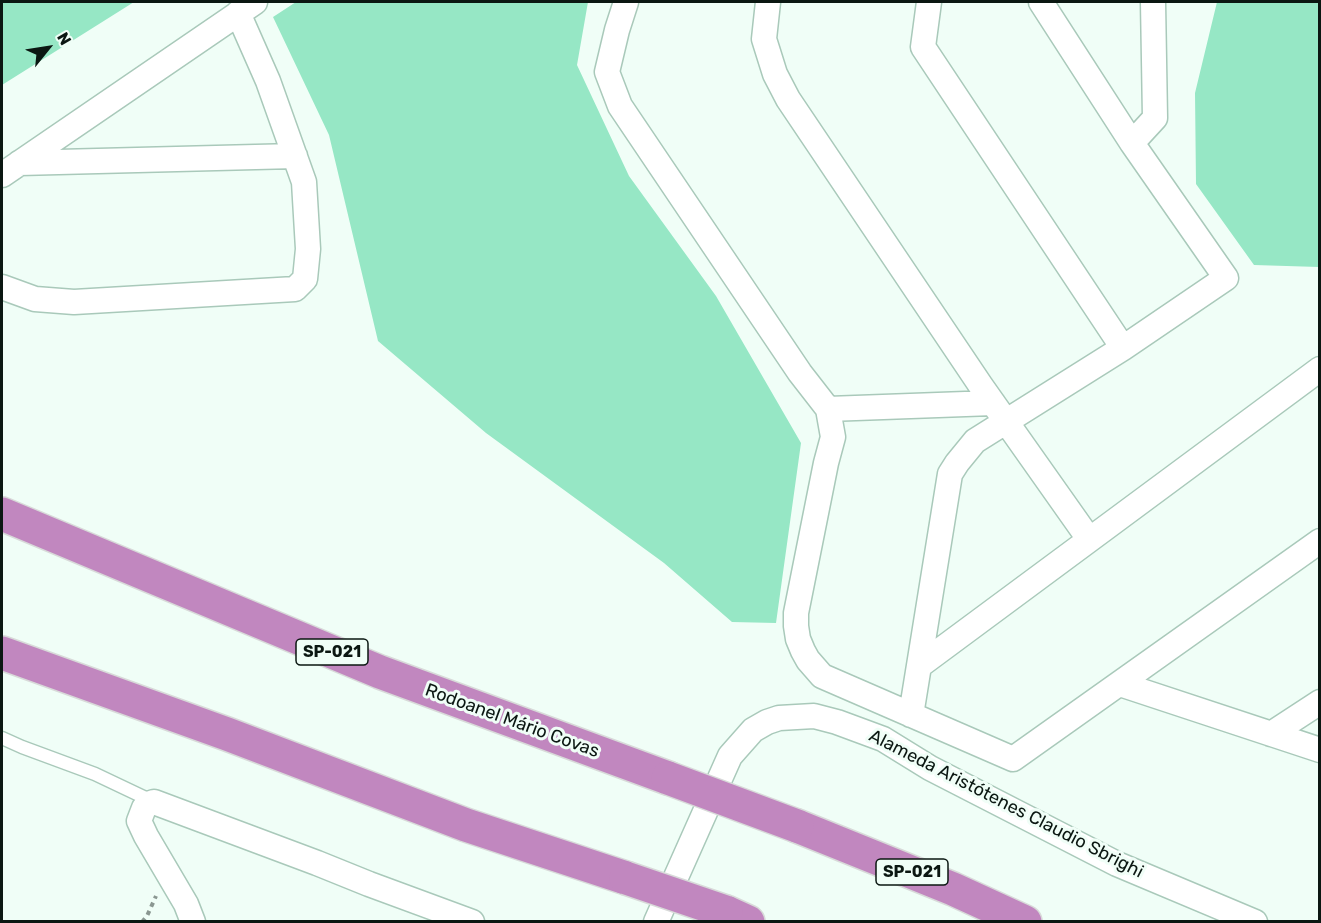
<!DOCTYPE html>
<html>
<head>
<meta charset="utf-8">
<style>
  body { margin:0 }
  #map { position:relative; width:1321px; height:923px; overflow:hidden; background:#f0fef7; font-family:Rubik,sans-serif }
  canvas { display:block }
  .frame { position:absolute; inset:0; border:3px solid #0b1712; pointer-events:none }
  .north { position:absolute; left:18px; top:18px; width:60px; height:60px; -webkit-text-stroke:4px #f0fef7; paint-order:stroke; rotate:60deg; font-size:16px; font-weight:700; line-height:24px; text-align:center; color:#0b1712 }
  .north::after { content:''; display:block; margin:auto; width:21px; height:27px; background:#0b1712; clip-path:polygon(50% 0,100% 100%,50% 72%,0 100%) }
</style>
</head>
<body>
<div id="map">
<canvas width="1321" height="923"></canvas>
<div class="frame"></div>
<div class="north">N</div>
</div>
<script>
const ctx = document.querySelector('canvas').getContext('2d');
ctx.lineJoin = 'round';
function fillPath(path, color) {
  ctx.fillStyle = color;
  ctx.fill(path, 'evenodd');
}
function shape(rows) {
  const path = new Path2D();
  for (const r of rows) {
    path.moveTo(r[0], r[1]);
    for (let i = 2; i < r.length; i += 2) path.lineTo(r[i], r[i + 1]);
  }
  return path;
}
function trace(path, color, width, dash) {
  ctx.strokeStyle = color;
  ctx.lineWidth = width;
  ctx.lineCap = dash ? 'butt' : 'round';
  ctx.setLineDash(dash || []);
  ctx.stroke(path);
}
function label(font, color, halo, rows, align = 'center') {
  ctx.font = font + ' Rubik,sans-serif';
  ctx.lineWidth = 6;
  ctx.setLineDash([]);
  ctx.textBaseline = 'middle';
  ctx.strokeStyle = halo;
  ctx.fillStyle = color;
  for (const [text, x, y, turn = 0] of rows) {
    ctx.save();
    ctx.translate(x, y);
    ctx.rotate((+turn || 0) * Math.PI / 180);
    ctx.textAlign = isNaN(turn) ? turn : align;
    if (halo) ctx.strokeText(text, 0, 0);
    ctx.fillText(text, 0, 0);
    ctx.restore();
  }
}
fillPath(shape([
  [2,2,134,2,2,85],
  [296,2,588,2,577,65,629,176,716,296,801,443,776,623,732,622,664,563,486,433,378,341,329,135,273,17],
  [1217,2,1319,2,1319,267,1254,265,1196,184,1195,93]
]), '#96e7c5');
const service = shape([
  [2,738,22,747,95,774,154,802]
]);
const minor = shape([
  [626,2,617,30,607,72,620,106,800,373,828,409,833,437,826,463,796,613,796,626,798,639,803,651,808,660,822,676,1013,759,1320,541],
  [768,2,764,39,775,74,788,99,981,386,1089,539],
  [929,2,923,47,1123,348],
  [1132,143,1155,118,1153,2],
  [19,163,295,156],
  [2,175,255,2],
  [2,287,35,299,74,302,295,289,305,279,308,249,304,182,268,81,238,13],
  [828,409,993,403],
  [919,666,1320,369],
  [1120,684,1320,750],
  [911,715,950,474,957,463,975,441,1123,348,1226,278,1132,143,1041,2],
  [1271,734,1320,702],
  [193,922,186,904,146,836,139,821,144,808,148,804,154,802,317,863,369,884,472,922],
  [656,922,730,756,753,730,767,722,779,718,814,716,837,722,883,739,930,768,1117,864,1255,922]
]);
const motorway = shape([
  [2,514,380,672,668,778],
  [2,653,227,734,466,825,626,878],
  [797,826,953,889,1025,922],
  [726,912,748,922]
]);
trace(service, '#a9c9ba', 15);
trace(minor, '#a9c9ba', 27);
trace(motorway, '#d8dad9', 36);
trace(shape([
  [142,922,147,916,156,896]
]), '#8a9791', 4, [4.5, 4.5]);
trace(service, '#fff', 12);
trace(minor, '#fff', 24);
trace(motorway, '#c187bf', 33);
const motorwayBridge = shape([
  [668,778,797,826],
  [626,878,726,912]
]);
trace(motorwayBridge, '#d8dad9', 36, []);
trace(motorwayBridge, '#c187bf', 33);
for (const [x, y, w] of [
  [332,652,72],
  [912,872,72]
]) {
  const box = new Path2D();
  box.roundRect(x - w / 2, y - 13, w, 26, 4.5);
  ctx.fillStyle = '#f0fef7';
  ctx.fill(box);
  trace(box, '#0b1712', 1.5);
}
label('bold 16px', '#0b1712', null, [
  ["SP-021",332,652],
  ["SP-021",912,872]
]);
label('18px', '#0b1712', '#f0fef7', [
  ["Rodoanel Mário Covas",512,721,20],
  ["Alameda Aristótenes Claudio Sbrighi",1006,804,27]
]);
</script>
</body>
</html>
